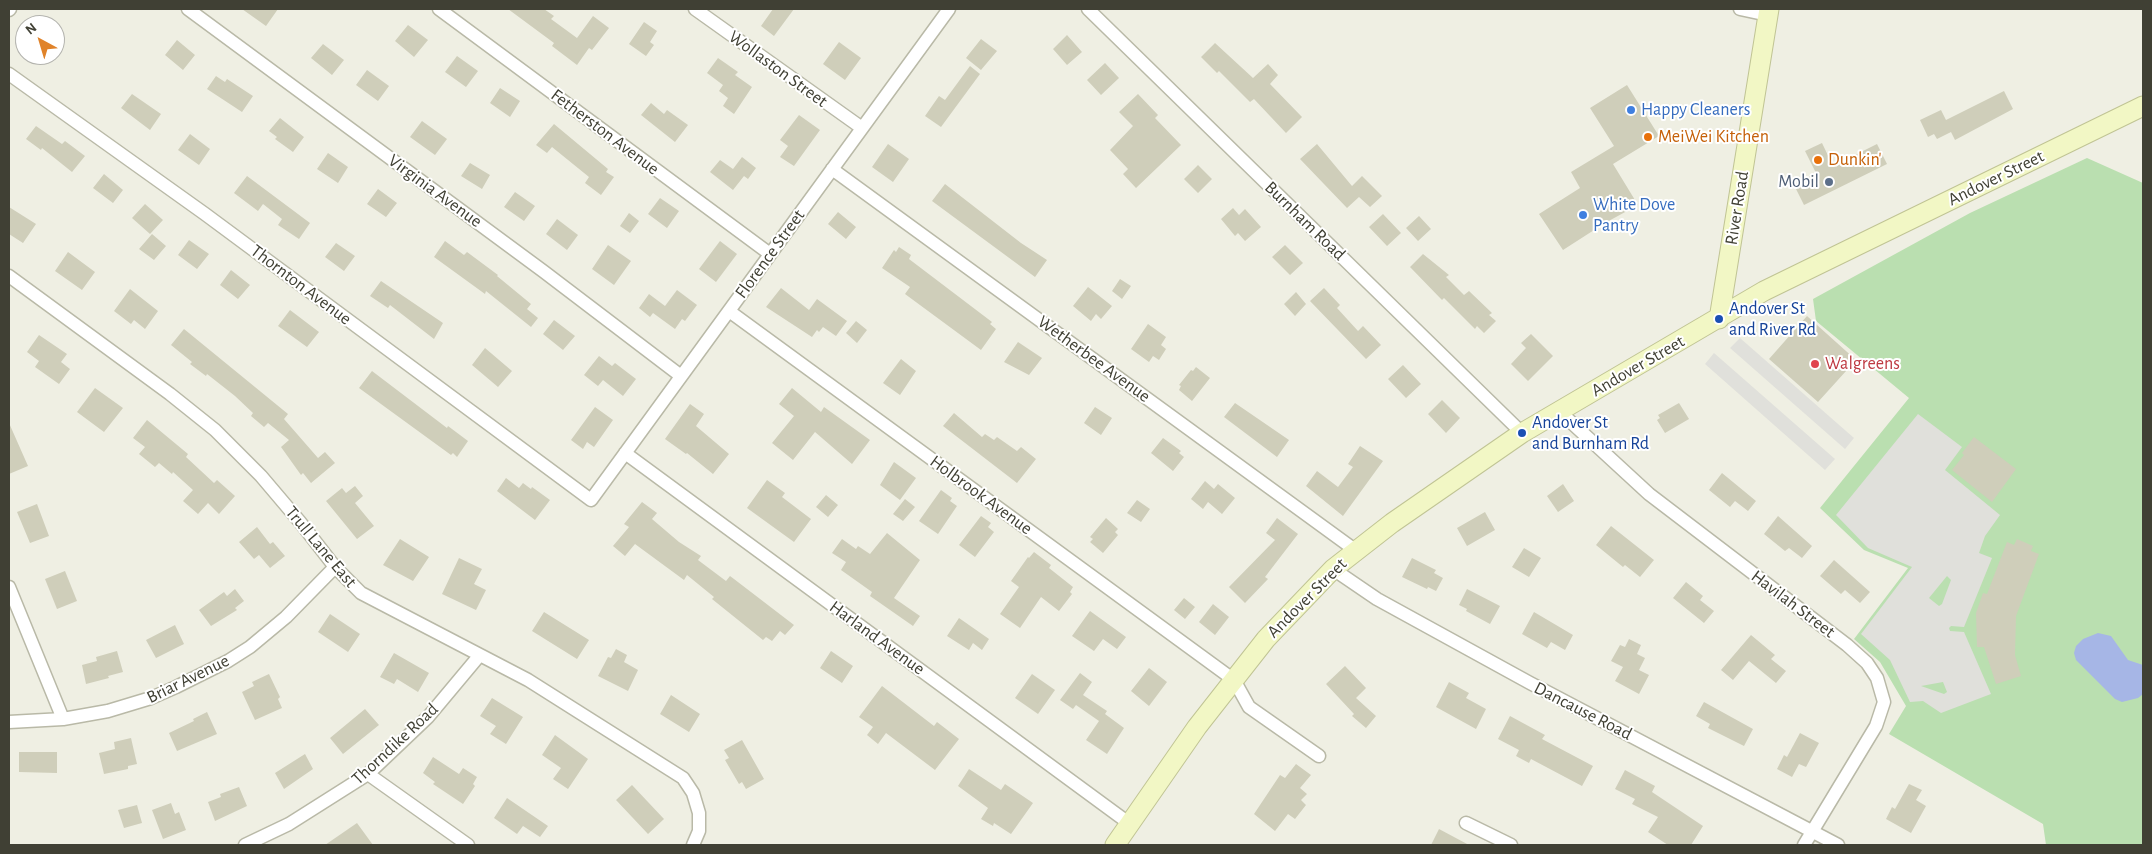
<!DOCTYPE html>
<html>
<head>
<meta charset="utf-8">
<style>
  body { margin:0 }
  #map { position:relative; width:2152px; height:854px; overflow:hidden; background:#efefe3; font-family:"Alegreya Sans",sans-serif }
  canvas { display:block }
  .frame { position:absolute; inset:0; border:10px solid #404034; pointer-events:none }
  .north { position:absolute; left:15px; top:15px; width:50px; height:50px; box-sizing:border-box; background:#fff; border:1px solid #b3b3ae; border-radius:50%; rotate:321deg; font-size:14px; font-weight:700; line-height:20px; text-align:center; color:#404034 }
  .north::after { content:''; display:block; margin:auto; width:18px; height:22px; background:#e0832a; clip-path:polygon(50% 0,100% 100%,50% 72%,0 100%) }
</style>
</head>
<body>
<div id="map">
<canvas width="2152" height="854"></canvas>
<div class="frame"></div>
<div class="north">N</div>
</div>
<script>
const ctx = document.querySelector('canvas').getContext('2d');
ctx.lineJoin = 'round';
function fillPath(path, color) {
  ctx.fillStyle = color;
  ctx.fill(path, 'evenodd');
}
function shape(rows) {
  const path = new Path2D();
  for (const r of rows) {
    path.moveTo(r[0], r[1]);
    for (let i = 2; i < r.length; i += 2) path.lineTo(r[i], r[i + 1]);
  }
  return path;
}
function trace(path, color, width, dash) {
  ctx.strokeStyle = color;
  ctx.lineWidth = width;
  ctx.lineCap = dash ? 'butt' : 'round';
  ctx.setLineDash(dash || []);
  ctx.stroke(path);
}
function label(font, color, halo, rows, align = 'center') {
  ctx.font = font + ' "Alegreya Sans",sans-serif';
  ctx.lineWidth = 4;
  ctx.setLineDash([]);
  ctx.textBaseline = 'middle';
  ctx.strokeStyle = halo;
  ctx.fillStyle = color;
  for (const [text, x, y, turn = 0] of rows) {
    ctx.save();
    ctx.translate(x, y);
    ctx.rotate((+turn || 0) * Math.PI / 180);
    ctx.textAlign = isNaN(turn) ? turn : align;
    if (halo) ctx.strokeText(text, 0, 0);
    ctx.fillText(text, 0, 0);
    ctx.restore();
  }
}
fillPath(shape([
  [2087,158,2143,183,2143,845,2046,845,2043,824,1889,734,1906,706,1880,662,1854,639,1908,568,1864,550,1820,508,1909,398,1816,321,1813,299,1970,213]
]), '#badfb0');
fillPath(shape([
  [1740,338,1854,438,1845,449,1730,348],
  [1714,353,1835,459,1825,470,1705,364],
  [1918,414,1962,447,1945,470,2000,515,1985,536,1979,553,1992,558,1964,627,1951,626,1949,628,1950,631,1964,632,1991,694,1941,713,1923,701,1910,702,1890,660,1861,634,1912,567,1868,548,1836,515],
  [1947,576,1951,580,1942,604,1939,606,1929,598],
  [1943,682,1947,692,1944,694,1921,686]
]), '#e0e0db');
fillPath(shape([
  [2098,633,2111,636,2128,660,2143,665,2143,694,2138,698,2122,702,2115,699,2076,660,2074,653,2076,646,2083,639]
]), '#a6b6e6');
fillPath(shape([
  [242,9,278,9,266,26],
  [508,9,544,9,554,16,551,19,577,38,593,16,609,28,592,50,589,48,577,65,552,46,554,43],
  [773,9,794,9,774,36,761,26],
  [644,22,657,31,650,42,654,45,646,56,629,44],
  [408,25,428,40,414,57,395,41],
  [1067,35,1082,52,1067,65,1053,49],
  [981,39,997,51,981,70,966,58],
  [177,40,195,55,183,70,165,55],
  [839,42,861,58,845,80,823,64],
  [1215,43,1253,78,1268,64,1278,75,1270,84,1302,117,1286,133,1254,99,1250,102,1219,71,1217,73,1201,57],
  [323,44,344,60,332,75,311,58],
  [457,56,478,71,466,87,445,72],
  [718,58,738,72,735,75,752,87,734,114,723,106,728,98,719,91,723,85,707,73],
  [1105,63,1119,78,1101,95,1087,80],
  [970,66,980,74,941,127,925,116,939,96,945,100],
  [367,70,389,86,378,101,356,85],
  [216,76,225,82,227,79,253,96,242,112,207,89],
  [1627,85,1659,136,1613,164,1638,205,1605,223,1563,250,1539,214,1580,188,1571,172,1614,146,1590,108],
  [500,88,520,101,510,117,490,103],
  [2004,91,2013,109,1955,140,1951,132,1937,139,1934,134,1928,137,1920,120,1941,110,1946,120],
  [132,94,161,114,150,130,121,108],
  [1138,94,1158,115,1155,118,1181,145,1136,188,1123,174,1128,169,1110,150,1133,126,1119,112],
  [651,103,664,114,667,110,688,125,675,142,641,115],
  [799,115,820,130,794,166,780,157,788,146,780,140],
  [280,118,304,137,293,152,275,139,277,137,269,131],
  [422,121,447,139,435,155,410,137],
  [554,124,608,169,606,172,614,177,601,195,585,183,589,177,552,147,547,153,536,145],
  [36,126,62,144,65,141,85,156,72,172,42,148,41,150,26,139],
  [190,134,210,149,199,165,178,150],
  [1822,143,1833,166,1877,144,1887,164,1804,205,1794,185,1816,173,1805,151],
  [888,144,909,159,893,182,872,167],
  [1317,144,1352,186,1362,176,1382,196,1370,207,1359,197,1347,208,1300,159],
  [328,153,348,167,338,183,317,169],
  [742,157,756,168,748,179,744,176,733,190,710,172,720,160,733,169],
  [470,163,490,175,482,189,461,176],
  [1198,165,1212,179,1198,193,1184,179],
  [104,174,123,190,113,203,93,188],
  [247,176,310,223,299,239,278,225,282,219,263,204,258,211,234,193],
  [945,184,1021,243,1047,260,1035,277,932,201],
  [378,189,397,203,386,217,367,204],
  [515,192,535,206,524,221,504,207],
  [660,198,679,211,667,228,648,214],
  [145,204,163,220,150,234,132,218],
  [9,207,36,224,23,243,9,234],
  [1233,208,1239,215,1245,209,1261,227,1245,241,1238,233,1235,236,1221,219],
  [838,212,856,227,846,239,828,224],
  [629,213,639,221,630,233,620,226],
  [1383,214,1401,233,1387,246,1369,227],
  [1419,216,1431,229,1418,241,1406,228],
  [557,219,578,235,567,250,546,234],
  [152,234,166,246,154,260,139,249],
  [189,240,209,254,197,269,178,255],
  [445,241,464,255,467,252,498,275,497,276,531,304,527,309,538,318,531,327,486,291,485,294,434,257],
  [720,241,737,254,716,282,699,269],
  [336,243,355,256,344,271,325,257],
  [608,245,631,261,614,285,592,269],
  [1285,245,1303,263,1290,275,1272,257],
  [899,247,911,255,909,259,992,322,990,324,996,329,981,350,905,294,910,287,882,268,894,250,896,252],
  [68,252,95,272,82,290,55,271],
  [1423,254,1449,275,1446,277,1464,295,1469,291,1492,313,1489,315,1496,321,1484,333,1477,326,1475,329,1444,298,1442,300,1410,267],
  [231,270,250,285,238,299,220,285],
  [1120,279,1131,286,1122,299,1112,291],
  [381,281,443,323,434,339,390,305,388,308,370,296],
  [1088,287,1112,306,1101,319,1096,314,1091,321,1073,306],
  [781,288,809,310,817,299,847,321,836,336,823,327,819,332,817,330,812,337,766,307],
  [1324,288,1340,305,1337,308,1358,331,1363,326,1381,345,1366,359,1310,301],
  [130,289,158,311,145,329,134,320,131,324,114,311],
  [677,290,697,305,685,321,682,319,675,329,653,313,650,317,639,308,649,294,665,306],
  [1296,292,1306,304,1295,316,1284,304],
  [290,310,319,332,307,347,278,326],
  [1807,316,1856,360,1818,402,1769,359],
  [554,320,575,336,563,350,543,334],
  [856,321,867,330,857,343,846,333],
  [1148,324,1166,337,1161,345,1166,349,1159,360,1153,356,1149,362,1131,349],
  [184,329,288,414,284,419,318,458,325,452,335,463,311,483,303,473,301,475,281,447,289,440,268,423,264,427,251,416,253,413,235,396,207,374,206,376,190,364,192,362,171,345],
  [1531,334,1553,356,1528,381,1511,364,1526,348,1521,343],
  [39,335,67,354,61,362,70,369,59,384,35,367,39,361,27,352],
  [1018,342,1042,358,1029,375,1004,362],
  [485,348,512,371,498,387,472,365],
  [599,356,612,366,615,363,636,379,623,396,603,380,598,386,584,375],
  [901,359,916,371,900,395,883,383],
  [1403,365,1421,384,1406,398,1388,379],
  [1196,367,1210,378,1192,401,1179,390,1181,386,1179,385,1191,370,1193,371],
  [372,371,447,428,448,426,468,441,457,457,453,453,451,455,359,388],
  [95,388,123,408,104,432,77,412],
  [792,388,821,412,824,407,870,440,852,464,815,432,793,460,772,443,794,416,779,404],
  [1442,400,1460,418,1446,433,1428,414],
  [1235,403,1289,440,1277,457,1224,417],
  [1679,403,1689,419,1665,433,1657,420,1660,418,1658,415],
  [690,404,704,414,696,426,729,454,713,474,687,453,686,454,665,439],
  [595,407,613,420,594,447,587,442,583,449,571,440],
  [1095,407,1112,418,1101,435,1084,423],
  [954,413,982,437,985,434,994,440,997,437,1017,451,1021,447,1036,459,1017,483,943,426],
  [147,420,188,454,186,457,214,483,217,480,235,496,219,514,208,503,198,514,183,501,193,490,173,472,172,474,159,463,155,467,139,454,145,447,133,438],
  [9,423,28,466,9,474],
  [1974,437,2016,469,1992,502,1952,470,1964,455,1962,453],
  [1163,438,1181,451,1179,453,1184,457,1173,471,1151,453],
  [1360,446,1383,461,1343,516,1306,486,1317,471,1338,487,1353,467,1348,464],
  [894,462,916,478,900,500,880,485],
  [1722,473,1756,501,1748,511,1735,501,1730,507,1709,490],
  [506,478,519,488,523,483,531,489,532,487,550,500,535,520,497,491],
  [767,480,785,493,782,497,811,519,794,542,747,508],
  [1205,481,1214,489,1218,484,1235,498,1222,514,1208,502,1203,509,1191,499],
  [1563,484,1574,501,1558,512,1547,496],
  [355,486,363,496,355,503,374,526,357,539,326,501,342,488,346,493],
  [941,490,952,498,950,501,957,506,938,534,919,521],
  [826,495,838,505,828,517,816,507],
  [905,499,915,507,903,521,893,514],
  [1137,500,1150,509,1141,522,1127,513],
  [642,502,657,513,652,519,679,542,701,556,698,560,726,581,730,576,734,579,794,625,785,635,780,631,772,641,766,637,763,640,712,599,714,597,687,575,684,580,635,544,625,556,613,546,629,527,624,524],
  [37,504,49,536,30,543,17,512],
  [1485,512,1495,530,1467,546,1457,528],
  [981,516,991,523,988,527,994,532,975,557,959,545],
  [1778,516,1812,546,1802,558,1789,548,1785,551,1764,534],
  [1106,518,1118,529,1115,532,1118,535,1103,553,1090,542,1093,539,1090,537],
  [1277,518,1298,534,1265,577,1268,579,1245,603,1229,587,1275,540,1266,533],
  [1611,526,1654,560,1640,577,1625,565,1623,567,1596,545],
  [257,527,270,544,273,542,285,556,270,568,259,555,254,559,239,542],
  [887,533,920,560,894,598,920,616,913,626,870,596,872,592,841,570,846,562,832,553,842,539,856,549,858,546,870,554],
  [400,539,429,557,413,581,383,565],
  [2017,539,2033,546,2031,551,2039,554,2016,616,2015,655,2021,676,1996,684,1984,647,1977,647,1976,613,1983,593,1987,594,2007,542,2014,545],
  [1524,548,1541,558,1529,577,1512,567],
  [1034,552,1051,565,1049,568,1073,587,1070,592,1072,594,1059,611,1041,597,1020,628,1000,614,1019,587,1011,581,1028,557,1029,558],
  [459,558,482,569,474,584,486,590,476,610,442,594],
  [1412,558,1436,570,1434,573,1443,578,1436,591,1428,587,1427,589,1402,577],
  [1834,560,1870,592,1860,603,1845,590,1841,594,1820,576],
  [65,571,77,601,57,609,45,579],
  [1686,582,1703,596,1700,600,1714,611,1704,623,1673,598],
  [235,589,244,601,235,608,237,610,211,626,199,610,224,592,227,596],
  [1467,589,1500,606,1490,624,1466,611,1467,609,1459,605],
  [1184,598,1195,607,1185,619,1174,610],
  [1213,604,1229,617,1215,635,1199,622],
  [1090,611,1126,637,1117,649,1103,639,1094,651,1072,636],
  [544,612,589,640,577,659,532,631],
  [1534,612,1573,635,1565,650,1551,642,1547,648,1522,634],
  [330,614,360,634,348,652,318,632],
  [959,618,989,639,982,650,973,643,969,650,947,636],
  [175,625,184,644,156,658,146,640],
  [1751,635,1775,655,1771,659,1786,671,1776,683,1749,661,1733,680,1721,670],
  [1629,639,1641,645,1637,654,1645,658,1639,670,1649,675,1639,694,1615,681,1623,667,1611,661,1620,645,1625,647],
  [616,649,627,655,624,662,638,670,628,691,598,676,608,657,611,658],
  [117,651,123,672,108,676,109,678,86,684,82,665,97,661,96,657],
  [831,651,853,666,842,683,820,668],
  [394,653,429,673,418,692,397,679,394,684,380,677],
  [1345,666,1366,688,1356,698,1376,716,1366,728,1352,716,1354,714,1326,684],
  [1149,668,1167,682,1149,706,1131,691],
  [1080,673,1092,682,1083,695,1107,711,1105,714,1124,728,1107,754,1086,740,1099,721,1076,705,1073,709,1060,700],
  [269,674,280,697,278,699,282,708,255,720,242,692,254,686,252,682],
  [1032,674,1055,690,1038,714,1015,698],
  [1449,682,1469,693,1466,698,1486,709,1476,729,1436,707],
  [882,686,934,726,937,722,959,739,935,770,886,733,878,744,867,735,873,727,859,717],
  [671,695,700,714,689,732,660,714],
  [492,698,523,717,506,744,490,734,496,726,480,716],
  [1704,702,1753,729,1744,746,1708,728,1710,724,1696,716],
  [365,709,379,725,343,754,330,738],
  [207,712,217,734,177,751,169,733,194,721,193,719],
  [1510,716,1545,735,1542,739,1593,766,1582,786,1531,759,1529,763,1516,756,1519,750,1498,739],
  [1800,733,1819,743,1806,767,1799,764,1792,777,1777,769,1784,755,1787,757],
  [555,735,588,759,568,789,553,779,561,768,542,755],
  [131,738,137,764,128,766,128,769,104,774,99,753,115,749,114,742],
  [742,740,764,779,746,789,742,782,739,784,725,760,729,758,724,750],
  [19,752,57,752,57,773,19,772],
  [305,754,313,769,284,789,275,773],
  [433,757,459,774,463,768,477,777,473,784,475,786,463,804,433,784,435,782,423,773],
  [1296,764,1311,775,1300,788,1307,794,1301,800,1306,805,1295,819,1288,814,1275,831,1254,814,1280,775,1285,778],
  [969,769,1001,790,1005,784,1033,803,1011,834,994,823,993,826,981,819,988,808,958,786],
  [1625,770,1655,786,1652,792,1703,826,1691,845,1668,845,1648,832,1658,817,1632,804,1635,799,1615,789],
  [1909,784,1922,790,1916,800,1926,806,1911,833,1886,819,1892,807,1895,809],
  [632,785,664,819,648,834,616,800],
  [239,787,247,806,215,821,208,802,221,797,220,794],
  [507,798,548,826,540,837,523,826,517,834,494,818],
  [171,803,175,814,179,812,186,830,163,839,152,810],
  [137,805,142,823,124,828,118,810],
  [357,823,373,845,325,845],
  [1439,829,1469,845,1431,845]
]), '#cfceba');
const minor = shape([
  [188,9,543,271,681,376],
  [439,9,770,254],
  [695,9,862,128],
  [1088,9,1522,433],
  [1740,9,1768,15],
  [9,10,10,9],
  [9,74,205,214,591,500,949,9],
  [832,169,1355,550],
  [9,276,170,394,215,430,261,476,300,522,335,567,361,593,528,680,683,778,693,793,699,813,699,831,693,845],
  [729,311,1234,680,1249,707,1319,756],
  [1560,412,1649,494,1847,645,1867,663,1877,678,1884,702,1876,726,1804,845],
  [625,453,1130,824],
  [1333,569,1377,599,1530,683,1838,845],
  [9,587,63,719],
  [9,722,63,719,108,711,151,698,176,687,228,661,250,647,286,617,335,567],
  [368,774,468,845],
  [1466,823,1511,845],
  [245,845,289,824,368,774,428,717,479,656]
]);
const secondary = shape([
  [1719,319,1769,9],
  [1115,845,1197,727,1266,639,1333,569,1392,523,1522,433,1764,291,2143,106]
]);
trace(minor, '#b9b9a7', 15);
trace(secondary, '#c0c494', 21);
trace(minor, '#fff', 12);
trace(secondary, '#f2f7c5', 19);
for (const [x, y, r, color] of [
  [1631,110,5,"#3f7fe0"],
  [1648,137,5,"#e8710a"],
  [1818,160,5,"#e8710a"],
  [1829,182,5,"#5c6f8a"],
  [1583,215,5,"#3f7fe0"],
  [1719,319,5,"#1a4fb4"],
  [1815,364,5,"#e0444e"],
  [1522,433,5,"#1a4fb4"]
]) {
  const dot = new Path2D();
  dot.arc(x, y, r, 0, 2 * Math.PI);
  ctx.fillStyle = color;
  ctx.fill(dot);
  trace(dot, '#fff', 2);
}
label('18px', '#404034', '#fff', [
  ["Wollaston Street",778,69,36],
  ["Fetherston Avenue",605,132,37],
  ["Andover Street",1996,178,-26],
  ["Virginia Avenue",435,191,36],
  ["River Road",1737,208,-81],
  ["Burnham Road",1305,221,44],
  ["Florence Street",770,254,-54],
  ["Thornton Avenue",301,285,37],
  ["Wetherbee Avenue",1094,359,36],
  ["Andover Street",1638,366,-30],
  ["Holbrook Avenue",981,495,36],
  ["Trull Lane East",321,547,50],
  ["Andover Street",1307,598,-45],
  ["Havilah Street",1793,604,37],
  ["Harland Avenue",877,638,36],
  ["Briar Avenue",188,679,-26],
  ["Dancause Road",1583,711,27],
  ["Thorndike Road",395,744,-43]
]);
label('18px', '#366cbe', '#fff', [
  ["Happy Cleaners",1641,110],
  ["White Dove",1593,205],
  ["Pantry",1593,226]
], 'left');
label('18px', '#c56008', '#fff', [
  ["MeiWei Kitchen",1658,137],
  ["Dunkin'",1828,160]
], 'left');
label('18px', '#4e5e75', '#fff', [
  ["Mobil",1819,182]
], 'right');
label('18px', '#164399', '#fff', [
  ["Andover St",1729,309],
  ["and River Rd",1729,330],
  ["Andover St",1532,423],
  ["and Burnham Rd",1532,444]
], 'left');
label('18px', '#be3a42', '#fff', [
  ["Walgreens",1825,364]
], 'left');
</script>
</body>
</html>
